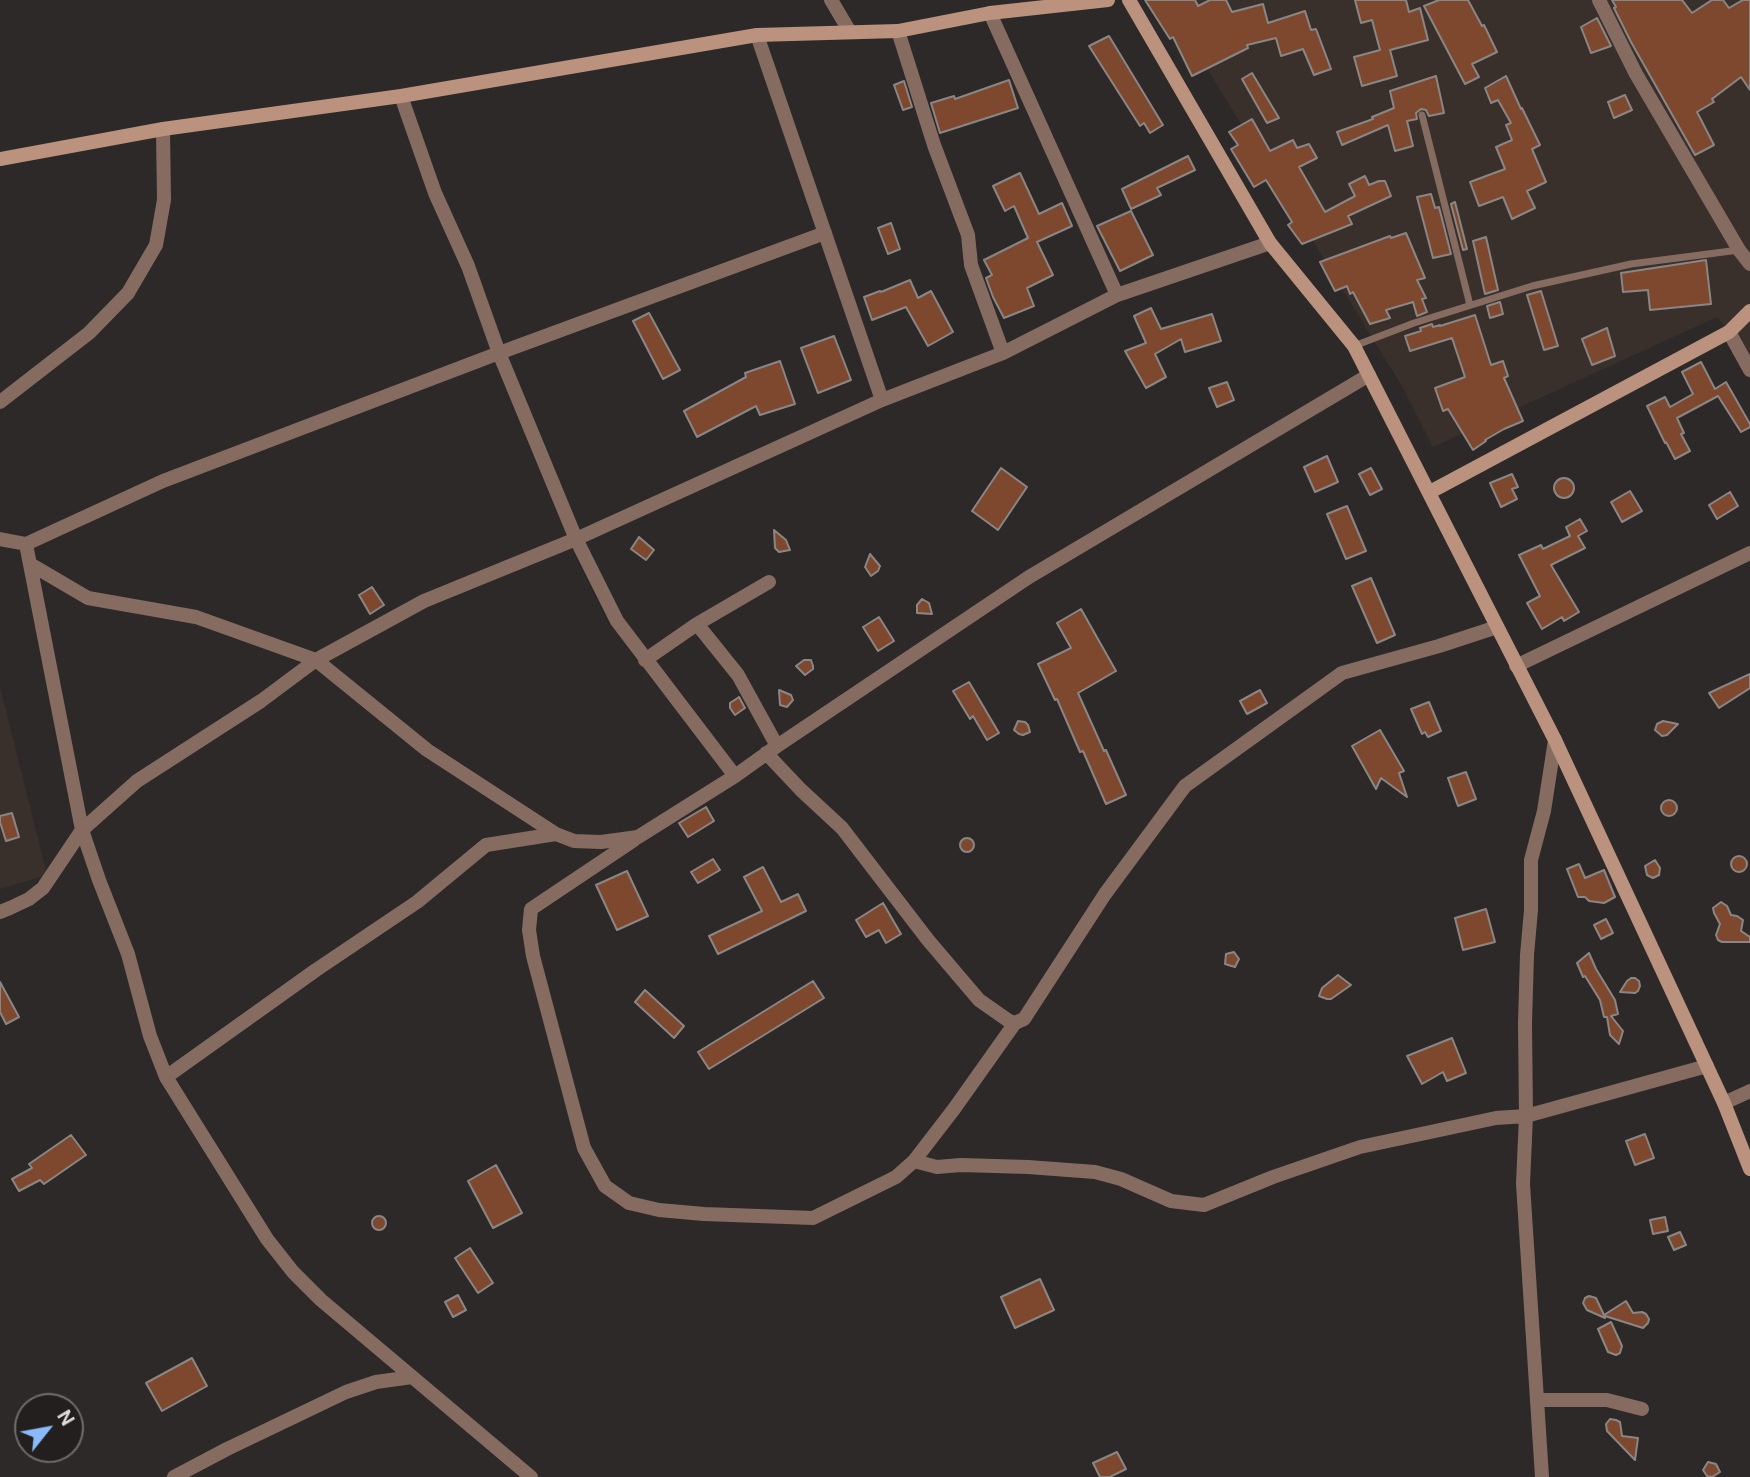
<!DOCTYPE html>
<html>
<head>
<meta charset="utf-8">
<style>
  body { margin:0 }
  #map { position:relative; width:1750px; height:1477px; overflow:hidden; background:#2c2928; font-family:"DM Sans",sans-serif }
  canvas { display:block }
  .north { position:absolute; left:14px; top:1393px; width:70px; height:70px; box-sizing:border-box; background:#221f1e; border:2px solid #6e6c6b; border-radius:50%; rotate:59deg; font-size:19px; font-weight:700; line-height:28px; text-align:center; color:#e1dfde }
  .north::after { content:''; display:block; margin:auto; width:24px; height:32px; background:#8abafc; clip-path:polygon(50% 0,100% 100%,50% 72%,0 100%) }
</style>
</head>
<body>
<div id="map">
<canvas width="1750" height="1477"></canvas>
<div class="north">N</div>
</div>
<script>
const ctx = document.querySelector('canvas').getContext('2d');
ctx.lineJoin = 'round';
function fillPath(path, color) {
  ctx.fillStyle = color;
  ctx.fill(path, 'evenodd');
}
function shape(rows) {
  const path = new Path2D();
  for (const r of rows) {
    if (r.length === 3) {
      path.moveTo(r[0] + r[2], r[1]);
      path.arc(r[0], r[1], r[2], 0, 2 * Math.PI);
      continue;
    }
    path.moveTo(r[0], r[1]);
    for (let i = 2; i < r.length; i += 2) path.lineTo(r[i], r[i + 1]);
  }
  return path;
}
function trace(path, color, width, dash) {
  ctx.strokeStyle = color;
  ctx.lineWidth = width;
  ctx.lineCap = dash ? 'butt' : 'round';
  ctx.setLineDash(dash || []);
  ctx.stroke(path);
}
fillPath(shape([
  [1165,0,1750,0,1750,363,1717,317,1433,447,1403,388],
  [0,687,47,875,0,889]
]), '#39302c');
const building = shape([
  [1145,0,1195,0,1198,6,1210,0,1226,0,1232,12,1263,4,1268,23,1305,11,1311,30,1316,29,1331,69,1314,75,1303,49,1281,56,1276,38,1247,45,1248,48,1192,76,1173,37,1170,39,1145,0],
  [1355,0,1406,0,1409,12,1420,8,1428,40,1390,50,1397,76,1362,86,1354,57,1380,50,1372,20,1361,23,1355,0],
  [1439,0,1468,0,1482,26,1484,25,1497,52,1472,64,1479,77,1465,84,1424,6,1439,0],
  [1612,0,1682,0,1692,13,1712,0,1723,0,1729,8,1743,0,1750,0,1750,90,1741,77,1712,99,1714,102,1697,112,1714,145,1695,155,1631,42,1614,8,1616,7,1612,0],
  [1597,18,1611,46,1591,53,1581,27,1597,18],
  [1109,36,1163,125,1150,133,1144,123,1140,126,1089,46,1109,36],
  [1252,73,1279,118,1267,123,1242,79,1252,73],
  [1436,76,1444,113,1429,116,1426,110,1421,109,1416,113,1417,119,1407,121,1413,146,1395,151,1388,125,1342,145,1337,132,1373,119,1372,117,1394,108,1390,91,1436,76],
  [1506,76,1521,109,1522,108,1540,145,1532,149,1546,182,1527,191,1535,208,1512,219,1503,197,1479,206,1470,182,1505,169,1496,147,1512,140,1506,125,1511,123,1498,100,1491,103,1485,88,1506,76],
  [1009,80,1018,108,940,133,931,103,954,96,955,99,1009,80],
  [904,81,912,107,903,110,894,85,904,81],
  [1625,95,1632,110,1614,118,1608,102,1625,95],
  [1252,119,1270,151,1293,140,1297,148,1309,144,1317,158,1299,167,1325,212,1355,196,1349,184,1365,176,1369,185,1379,181,1385,181,1391,196,1348,216,1352,224,1302,244,1288,225,1292,222,1266,180,1254,187,1231,149,1238,145,1229,132,1252,119],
  [1188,156,1195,170,1157,188,1161,195,1131,209,1122,189,1188,156],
  [1020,173,1039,214,1062,203,1072,226,1037,242,1053,275,1027,288,1034,306,1004,318,993,297,986,278,992,275,984,260,1028,238,1014,206,1005,211,993,186,1020,173],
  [1431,194,1435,208,1439,207,1451,254,1433,258,1417,197,1431,194],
  [1455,202,1467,249,1463,250,1451,204,1455,202],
  [1131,211,1153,255,1120,271,1097,226,1131,211],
  [891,223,900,249,888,254,878,228,891,223],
  [1406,233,1425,278,1417,280,1426,298,1422,299,1427,312,1417,316,1413,302,1386,310,1390,318,1370,324,1353,292,1350,294,1347,286,1335,291,1320,262,1390,236,1391,238,1406,233],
  [1486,237,1498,290,1485,294,1473,241,1486,237],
  [1706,260,1711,304,1650,310,1648,290,1623,292,1621,273,1706,260],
  [910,280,918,298,931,291,953,332,928,346,906,307,872,320,864,297,880,291,881,292,910,280],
  [1541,291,1558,346,1544,350,1527,295,1541,291],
  [1500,302,1503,314,1490,318,1487,306,1500,302],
  [1151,308,1161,329,1212,314,1221,341,1185,352,1181,339,1155,354,1166,377,1146,388,1125,351,1146,343,1134,316,1151,308],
  [649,313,680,370,663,379,633,321,649,313],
  [1475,315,1491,365,1503,361,1508,376,1504,378,1523,421,1504,429,1485,440,1486,441,1473,450,1448,409,1443,411,1435,388,1465,377,1452,338,1410,351,1405,336,1421,331,1420,328,1432,324,1433,327,1440,325,1440,326,1475,315],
  [1607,328,1615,356,1592,365,1582,339,1607,328],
  [834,336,851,380,818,393,801,348,834,336],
  [780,361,795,404,760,415,756,406,697,437,684,411,746,377,745,373,780,361],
  [1701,362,1715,389,1726,382,1750,424,1750,427,1741,432,1718,396,1677,418,1684,433,1681,434,1690,451,1675,459,1666,442,1665,443,1647,406,1665,397,1670,407,1693,394,1682,372,1701,362],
  [1227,382,1234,400,1217,407,1209,388,1227,382],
  [1327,456,1338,482,1315,492,1304,467,1327,456],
  [1001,468,1027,487,998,530,972,511,1001,468],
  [1371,468,1382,489,1370,495,1359,474,1371,468],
  [1512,474,1518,487,1512,489,1517,499,1501,507,1490,483,1512,474],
  [1564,488,10],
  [1630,491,1642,511,1622,522,1611,502,1630,491],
  [1730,492,1738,506,1717,519,1709,505,1730,492],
  [1347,506,1366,551,1346,559,1327,514,1347,506],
  [1580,519,1587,531,1578,536,1585,548,1551,565,1579,612,1564,621,1562,617,1542,629,1527,603,1540,596,1519,555,1541,545,1543,549,1570,536,1566,527,1580,519],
  [774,530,786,540,790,550,779,552,775,548,774,530],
  [639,537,654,550,646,560,631,549,639,537],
  [870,554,880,566,878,571,871,576,865,567,870,554],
  [1371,578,1395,635,1377,643,1352,586,1371,578],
  [372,587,384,605,370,614,359,595,372,587],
  [922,599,929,603,932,614,917,613,917,605,922,599],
  [1081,609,1116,671,1078,693,1104,751,1106,750,1126,795,1106,804,1083,751,1080,752,1057,699,1055,700,1038,664,1071,648,1057,623,1081,609],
  [879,617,894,641,878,651,863,627,879,617],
  [804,660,811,660,813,666,813,669,805,675,796,666,804,660],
  [1750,674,1750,688,1719,708,1709,693,1750,674],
  [969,682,999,733,987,740,973,716,970,719,953,691,969,682],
  [779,690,791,695,793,700,787,707,780,705,779,690],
  [1260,690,1267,703,1247,714,1240,701,1260,690],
  [739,697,745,708,735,715,730,708,730,703,739,697],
  [1429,702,1441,731,1428,737,1425,732,1422,734,1411,709,1429,702],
  [1018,721,1025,722,1028,725,1030,732,1023,735,1019,734,1014,730,1018,721],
  [1663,721,1678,724,1667,735,1662,736,1655,730,1657,724,1663,721],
  [1380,730,1404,771,1399,773,1407,797,1381,778,1376,789,1352,746,1380,730],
  [1466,772,1476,799,1458,806,1448,778,1466,772],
  [1669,808,8],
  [706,807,714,821,688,837,679,823,706,807],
  [12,813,19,837,6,841,0,822,0,816,12,813],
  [967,845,7],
  [1739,864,8],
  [713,859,720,870,698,883,691,872,713,859],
  [1655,860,1660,868,1659,875,1653,878,1647,875,1645,866,1655,860],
  [1579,864,1585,878,1604,870,1615,897,1604,903,1589,901,1585,897,1578,897,1567,869,1579,864],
  [763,867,781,902,798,894,806,911,718,954,709,936,762,911,744,877,763,867],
  [627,871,648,916,617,930,596,885,627,871],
  [1721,902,1727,906,1731,915,1737,916,1743,920,1741,931,1750,937,1750,942,1722,942,1718,940,1716,935,1720,924,1714,913,1713,908,1721,902],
  [883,903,901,934,886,943,879,930,866,937,856,920,883,903],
  [1486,909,1495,942,1463,950,1455,918,1486,909],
  [1606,919,1613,933,1601,939,1594,925,1606,919],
  [1234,952,1239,959,1235,967,1225,964,1226,954,1234,952],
  [1589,953,1596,969,1615,1000,1618,1014,1611,1016,1623,1031,1619,1044,1610,1035,1607,1017,1604,1017,1600,1000,1585,976,1583,977,1577,963,1589,953],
  [1338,975,1351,985,1331,999,1327,999,1319,996,1322,988,1338,975],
  [1631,978,1635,978,1639,981,1640,986,1638,991,1635,993,1620,992,1627,981,1631,978],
  [813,981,824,998,709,1069,698,1052,813,981],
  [0,982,19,1017,6,1024,0,1012,0,982],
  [645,990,684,1026,674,1038,635,1002,645,990],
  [1452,1038,1466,1073,1447,1081,1443,1072,1422,1084,1407,1056,1452,1038],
  [1645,1134,1654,1158,1635,1165,1626,1141,1645,1134],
  [71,1135,86,1155,44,1184,40,1180,19,1191,12,1179,32,1168,29,1164,71,1135],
  [496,1165,522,1213,493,1228,468,1181,496,1165],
  [379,1223,7],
  [1665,1217,1668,1231,1653,1234,1650,1220,1665,1217],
  [1680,1232,1686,1245,1674,1250,1668,1237,1680,1232],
  [470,1248,493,1283,478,1293,455,1258,470,1248],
  [1040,1279,1054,1310,1015,1328,1001,1297,1040,1279],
  [458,1295,466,1310,453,1317,445,1302,458,1295],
  [1589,1296,1596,1298,1604,1315,1626,1301,1633,1313,1642,1312,1646,1314,1649,1319,1648,1323,1643,1328,1605,1316,1605,1318,1587,1310,1583,1303,1585,1298,1589,1296],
  [1611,1322,1622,1346,1620,1353,1616,1355,1608,1352,1598,1329,1611,1322],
  [192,1358,207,1386,162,1411,146,1383,192,1358],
  [1610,1419,1616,1420,1620,1422,1622,1436,1638,1438,1635,1460,1607,1431,1606,1424,1610,1419],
  [1117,1452,1126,1469,1110,1477,1100,1477,1093,1463,1117,1452],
  [1708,1462,1716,1464,1720,1472,1712,1477,1707,1476,1703,1470,1708,1462]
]);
fillPath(building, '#7d482d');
trace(building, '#8a8685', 2);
trace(shape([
  [1422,115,1470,305],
  [1354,346,1414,323,1532,286,1631,264,1739,250]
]), '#866c60', 7);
trace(shape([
  [831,0,850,32],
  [1599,0,1636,74,1739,250,1750,264],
  [990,13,1117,295],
  [898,31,934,145,968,235,971,265,1003,353],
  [757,35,882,400],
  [401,96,435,193,468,266,499,353,576,539,617,621,735,776],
  [1729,332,1750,370],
  [0,402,89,333,128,293,156,245,164,200,163,129],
  [0,539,26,544,163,481,499,353,825,233],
  [26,544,82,830,99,880,128,954,150,1036,166,1077,267,1239,293,1272,321,1300,531,1477],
  [30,564,88,598,196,617,316,660,427,750,556,834,574,841,601,842,638,837,735,776,777,746,1029,577,1369,375],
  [697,624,738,675,777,746],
  [645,660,697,624,769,582],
  [1516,666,1750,553],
  [766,753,801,790,842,828,928,940,979,1000,1009,1021,1015,1023,1024,1019,1105,894,1185,786,1342,673,1439,646,1497,627],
  [634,840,531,909,529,930,533,956,584,1148,605,1186,629,1203,659,1210,704,1214,813,1218,896,1177,914,1161,954,1109,1015,1023],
  [0,912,10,908,29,899,43,888,82,830,137,781,261,701,316,660,424,601,576,539,882,400,1003,353,1117,295,1270,243],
  [166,1077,316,970,417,902,486,845,556,834],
  [1724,1103,1750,1091],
  [914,1161,937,1167,961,1165,1028,1167,1095,1172,1121,1179,1171,1201,1204,1205,1273,1177,1360,1147,1496,1118,1526,1116,1707,1066],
  [1538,1400,1607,1400,1642,1409],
  [174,1477,227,1449,346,1392,376,1382,412,1377],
  [1542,1477,1523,1184,1526,1116,1525,1023,1527,955,1531,910,1531,860,1544,811,1555,740]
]), '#866c60', 14);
trace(shape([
  [1129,0,1270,243,1354,346,1555,740,1724,1103,1750,1169],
  [0,159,163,129,401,96,757,35,898,31,990,13,1108,0],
  [1430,492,1729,332,1750,311]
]), '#ba927e', 14);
</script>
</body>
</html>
